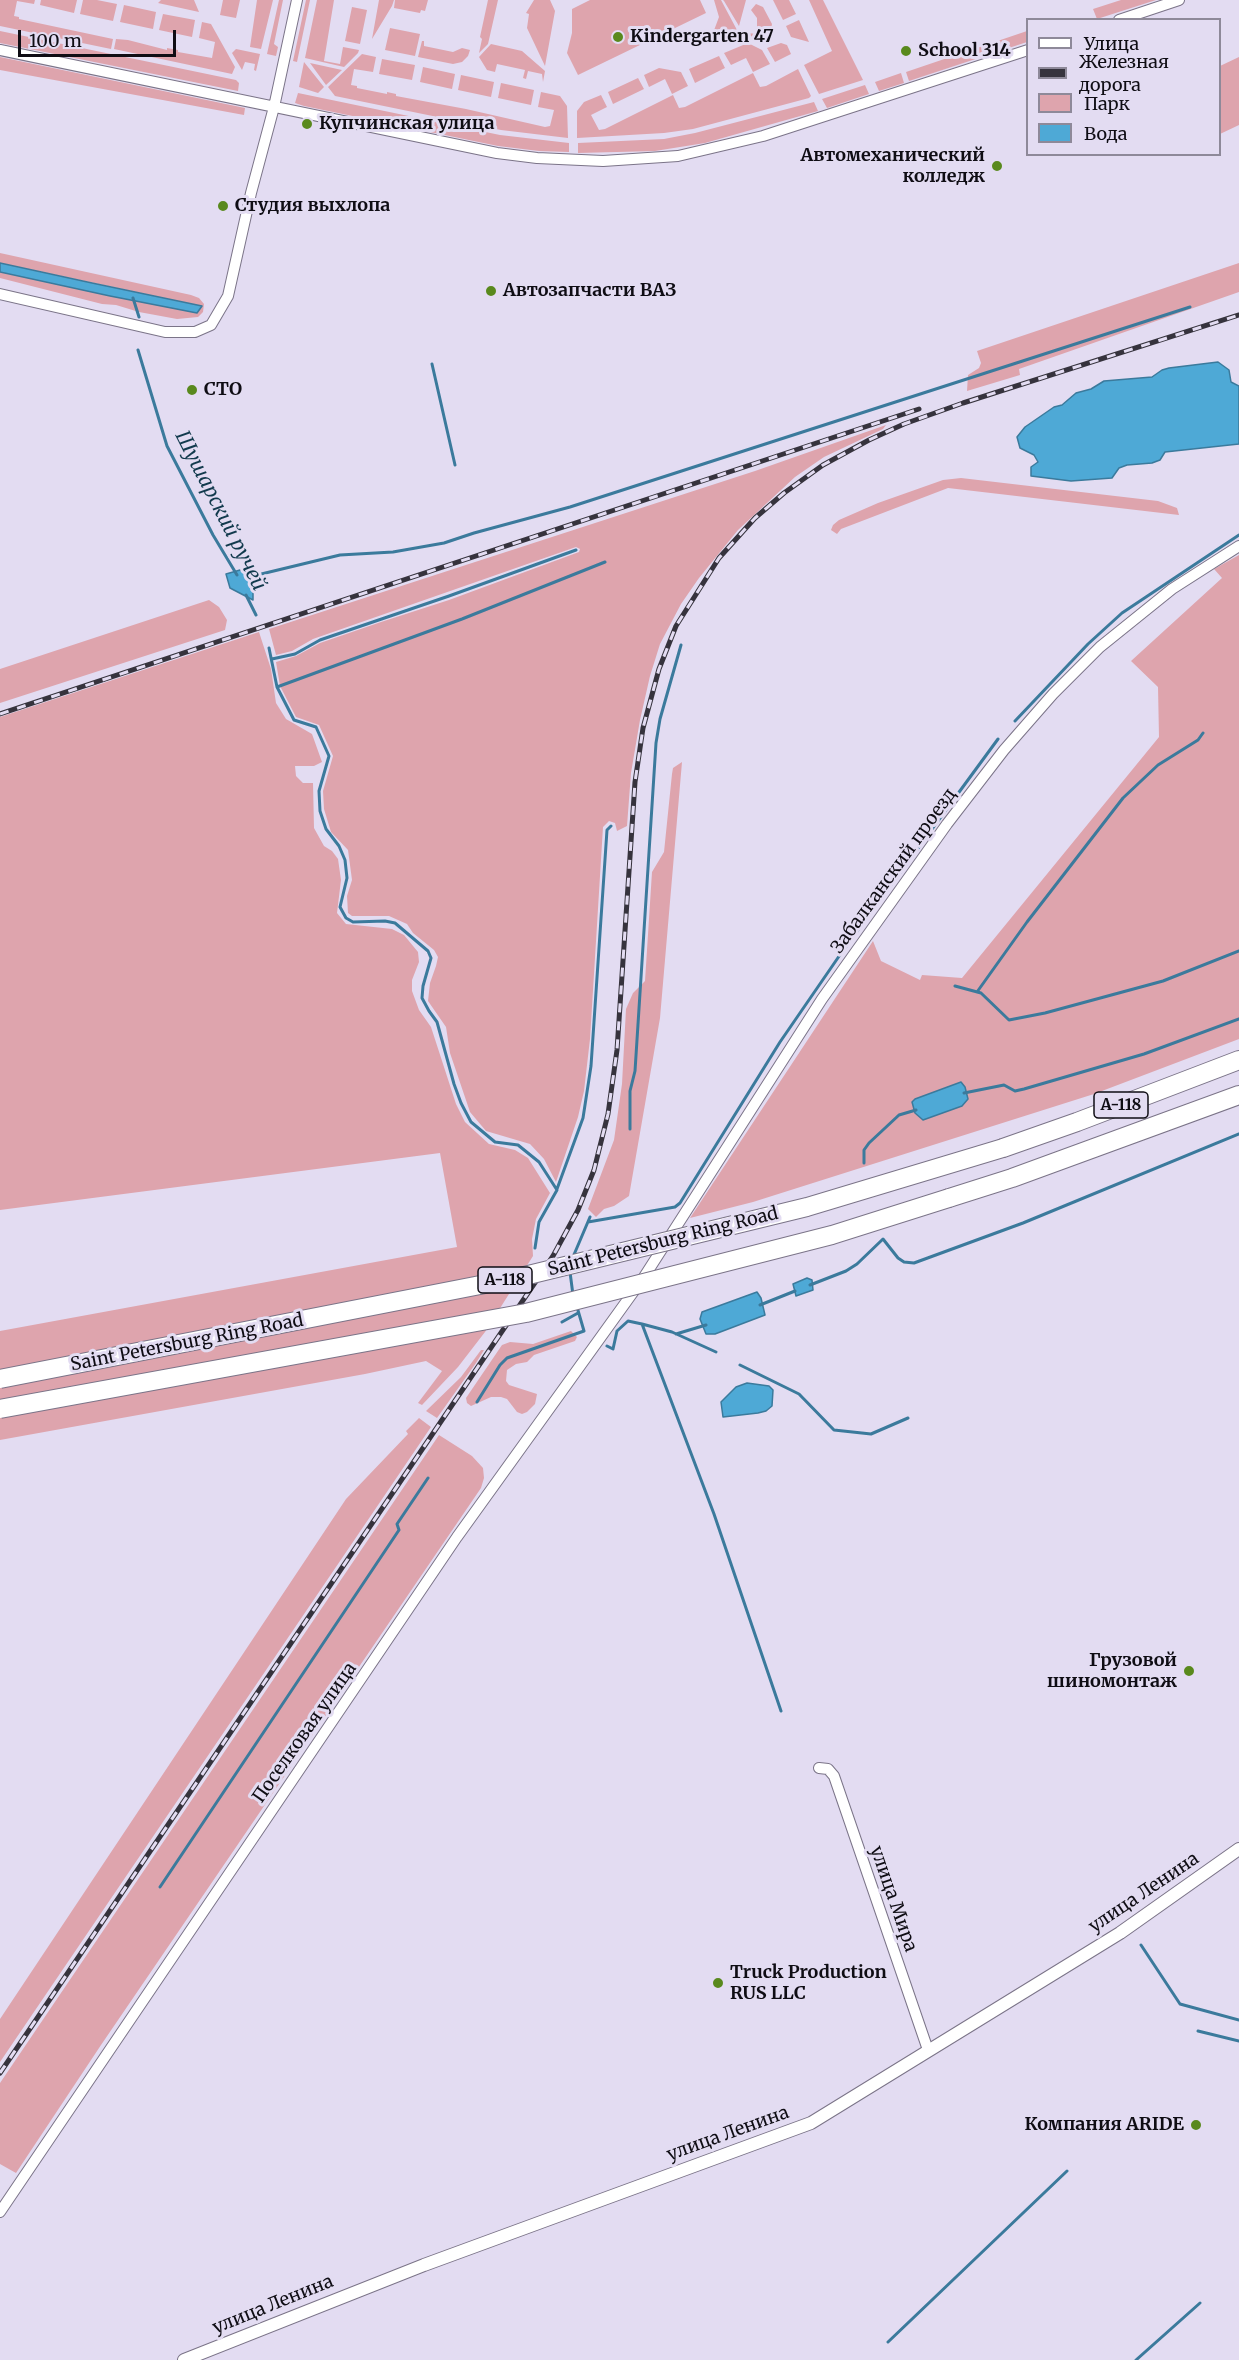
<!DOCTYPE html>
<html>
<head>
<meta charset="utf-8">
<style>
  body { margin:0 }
  #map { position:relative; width:1239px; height:2360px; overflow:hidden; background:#e3dcf2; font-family:Merriweather,serif }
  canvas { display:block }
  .legend { position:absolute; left:1026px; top:18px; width:195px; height:138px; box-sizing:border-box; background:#e3dcf2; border:2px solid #8e8999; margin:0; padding:8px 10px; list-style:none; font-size:18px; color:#0f0d14 }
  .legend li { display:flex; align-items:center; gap:12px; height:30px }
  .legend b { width:30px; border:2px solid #8e8999 }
  .scale { position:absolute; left:18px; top:30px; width:158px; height:27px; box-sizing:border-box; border:3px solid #0f0d14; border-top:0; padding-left:8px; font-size:18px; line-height:21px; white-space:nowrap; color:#0f0d14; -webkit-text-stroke:4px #e3dcf2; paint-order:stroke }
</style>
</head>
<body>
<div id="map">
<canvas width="1239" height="2360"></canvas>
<ul class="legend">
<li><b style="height:8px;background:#fff"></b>Улица</li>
<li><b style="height:8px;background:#36333d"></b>Железная дорога</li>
<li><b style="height:16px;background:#dea4ad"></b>Парк</li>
<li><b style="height:16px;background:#4ea9d6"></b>Вода</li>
</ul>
<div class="scale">100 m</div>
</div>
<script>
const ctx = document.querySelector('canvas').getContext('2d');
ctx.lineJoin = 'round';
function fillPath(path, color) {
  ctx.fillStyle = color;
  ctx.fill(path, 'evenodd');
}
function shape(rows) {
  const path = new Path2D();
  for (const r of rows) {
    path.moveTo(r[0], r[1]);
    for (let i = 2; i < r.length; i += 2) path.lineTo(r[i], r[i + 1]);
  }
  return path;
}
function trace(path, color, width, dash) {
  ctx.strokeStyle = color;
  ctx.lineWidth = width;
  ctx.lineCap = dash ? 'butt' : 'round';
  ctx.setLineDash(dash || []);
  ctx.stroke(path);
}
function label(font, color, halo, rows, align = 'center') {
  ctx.font = font + ' Merriweather,serif';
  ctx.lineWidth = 6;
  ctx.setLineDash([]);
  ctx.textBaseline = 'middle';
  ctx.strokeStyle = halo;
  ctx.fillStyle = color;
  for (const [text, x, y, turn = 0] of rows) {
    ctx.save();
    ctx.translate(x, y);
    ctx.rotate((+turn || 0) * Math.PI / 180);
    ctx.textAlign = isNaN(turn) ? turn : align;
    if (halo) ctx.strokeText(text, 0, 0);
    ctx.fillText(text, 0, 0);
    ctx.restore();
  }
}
fillPath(shape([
  [0,0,35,0,34,4,17,1,14,16,19,17,19,19,113,39,111,49,0,26],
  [41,0,77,0,74,13,40,5],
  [83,0,97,0,117,4,113,21,80,14],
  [161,0,194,0,199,12,158,3],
  [223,0,240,0,236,18,220,15],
  [257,0,273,0,261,49,250,47],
  [279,0,283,0,274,44,278,47,276,56,267,54],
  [306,0,310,0,297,62,293,61],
  [317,0,334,0,324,61,340,64,343,47,359,50,358,53,344,67,305,58],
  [379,0,394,0,392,6,372,39],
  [395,0,428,0,425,11,421,10,420,13,394,8],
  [488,0,498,0,488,44,479,53,482,39,480,37],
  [534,0,550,0,555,11,545,66,527,28,529,14,526,13],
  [590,0,700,0,706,13,578,75,567,53,572,33,572,9],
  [714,0,721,0,737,30,715,38,713,33,719,17],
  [723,0,746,0,739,26,724,1],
  [773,0,789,0,796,14,783,20],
  [809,0,823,0,863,80,819,94,804,65,832,51],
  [1121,0,1156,0,1097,19,1093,9],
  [756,4,763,7,772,24,770,35,759,40,755,39,747,33,757,34,757,18,751,10],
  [124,5,156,12,153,29,120,22],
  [352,7,367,10,360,44,345,41],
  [163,14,195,20,192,37,159,30],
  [799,20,809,42,791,37,786,26],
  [202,22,211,24,235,67,232,74,114,49,116,39,128,40,167,50,167,48,178,50,178,52,212,58,215,42,199,38],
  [390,28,420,34,415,56,385,50],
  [0,31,236,80,239,83,238,91,0,43],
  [1027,31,1027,42,909,81,906,72],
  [422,41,424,41,424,46,453,52,462,48,470,50,468,56,462,62,453,64,418,57],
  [748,43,762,50,770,64,753,72,746,58,731,65,724,53],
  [781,43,787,45,791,54,775,62,767,48],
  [491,44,522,51,545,71,543,82,542,74,528,71,526,79,523,78,525,70,497,64,495,72,487,70,479,57],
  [236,49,260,54,256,71,254,70,255,64,245,62,242,70,232,53],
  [362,54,376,57,373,72,354,69,351,85,357,86,357,88,387,94,387,92,396,94,396,96,466,109,545,127,550,126,554,110,538,107,541,92,560,96,567,106,568,138,501,130,335,96,328,87],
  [719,56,725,68,695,83,689,69],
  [0,57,245,108,244,115,0,70],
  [1239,57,1239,125,1220,134,1220,66],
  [382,59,415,65,412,80,379,74],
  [304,62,324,87,318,93,299,87],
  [310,63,342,70,326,85],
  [423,67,455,74,452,89,420,82],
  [659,68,681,72,688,86,672,94,665,79,649,87,644,75],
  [798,69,811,96,809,98,693,129,664,133,577,138,577,111,584,102,601,95,607,107,591,115,599,130,605,129,673,95,679,108,685,107,753,73,760,87,766,86],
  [901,73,904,83,879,91,875,82],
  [461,75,494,82,491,97,458,90],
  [638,78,644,89,613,104,608,92],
  [501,83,534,90,531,105,498,98],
  [865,85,869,94,827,108,822,99],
  [298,93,500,135,569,143,569,152,539,151,498,146,304,106,295,103],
  [814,102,818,111,705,143,655,151,578,153,578,143,664,139,695,133],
  [0,253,191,295,199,298,204,304,203,312,198,317,177,319,139,312,116,305,102,304,0,278,0,272,202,306,0,263],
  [1239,263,1239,292,1019,369,1020,375,967,391,968,375,979,368,981,363,977,351],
  [886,425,883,429,824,457,795,477,738,530,699,578,681,604,660,644,650,676,640,720,631,773,627,826,617,831,615,823,609,821,603,827,590,1039,584,1091,578,1117,556,1182,544,1159,530,1144,486,1131,470,1112,450,1053,446,1027,428,1001,430,983,436,966,438,957,434,950,413,933,407,924,389,916,352,916,348,913,347,896,352,880,348,850,331,832,324,809,323,791,333,756,319,725,296,717,280,686,276,662,296,656,320,643,381,622,449,600,579,552,580,549,576,547,313,639,292,651,276,655,269,629,755,471],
  [961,478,1158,501,1177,508,1179,515,948,488,841,529,837,534,831,530,833,525,839,520,878,503,943,480],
  [1239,555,1239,1039,1094,1094,753,1202,690,1218,873,941,881,961,920,980,922,975,962,978,1159,737,1158,687,1131,661,1222,578,1214,569],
  [209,600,219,607,227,620,225,630,0,703,0,669],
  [259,632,271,669,276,703,286,719,312,734,322,762,314,766,295,766,296,776,303,783,313,783,314,828,324,846,332,851,338,859,341,880,337,913,346,924,392,929,404,935,418,952,419,962,412,980,412,991,419,1010,431,1027,456,1104,465,1122,489,1144,515,1150,528,1158,550,1193,536,1219,532,1239,533,1256,485,1332,458,1367,422,1405,418,1403,442,1371,426,1361,365,1374,0,1440,0,1331,457,1247,440,1153,0,1210,0,717],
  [682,762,660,1018,629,1196,614,1206,604,1209,596,1217,588,1209,614,1140,622,1084,626,1009,633,993,645,981,652,872,664,852,672,774,673,768],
  [571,1331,577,1337,575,1341,534,1355,527,1362,516,1364,507,1370,506,1381,509,1385,537,1394,535,1404,527,1412,522,1414,517,1412,507,1399,501,1397,491,1397,471,1406,467,1403,466,1398,502,1345,510,1342,533,1344],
  [481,1350,484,1350,476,1363,437,1418,426,1411,461,1377],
  [419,1418,431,1427,0,2062,0,2019,346,1499,408,1434,406,1431],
  [439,1435,472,1456,483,1468,484,1478,481,1488,101,2045,16,2173,0,2164,0,2083]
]), '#dea4ad');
const water = shape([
  [0,263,92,283,202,306,197,313,110,296,0,272,0,263],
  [1218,362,1229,370,1231,382,1239,386,1239,444,1165,452,1160,460,1152,463,1127,465,1119,468,1112,478,1071,481,1031,476,1031,467,1038,462,1034,455,1020,448,1017,437,1025,427,1054,407,1062,405,1076,393,1091,389,1104,381,1152,377,1162,370,1169,368,1218,362],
  [240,570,253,576,253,600,230,588,226,574,240,570],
  [961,1082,965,1087,968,1099,962,1106,923,1120,915,1113,912,1102,915,1099,961,1082],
  [807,1278,812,1280,813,1290,796,1296,793,1284,807,1278],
  [757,1292,761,1298,765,1315,715,1334,706,1334,700,1319,702,1312,757,1292],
  [747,1383,769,1386,773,1390,772,1406,766,1411,758,1413,723,1417,721,1402,736,1387,747,1383]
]);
fillPath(water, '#4ea9d6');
trace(water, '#3b7a9c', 1.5);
trace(shape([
  [133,298,139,317],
  [138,350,167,446,213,535,237,575],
  [432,364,455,465],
  [253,576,340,555,393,552,444,543,474,533,570,507,1190,307],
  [246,595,256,615],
  [269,648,277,687,294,720,316,727,329,756,319,791,320,811,326,829,339,846,345,860,347,878,340,907,346,918,353,922,385,921,395,923,428,951,431,958,423,986,422,998,429,1011,437,1022,454,1084,461,1103,471,1122,495,1142,518,1145,539,1162,557,1190,539,1222,535,1248],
  [272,659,295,654,320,640,449,596,576,550],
  [277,687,462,619,605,562],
  [1015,721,1088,644,1122,613,1239,535],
  [955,986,981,993,1009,1020,1045,1013,1163,981,1239,951],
  [977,992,1027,922,1123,798,1158,765,1198,740,1203,733],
  [964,1093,1004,1085,1015,1091,1024,1089,1144,1054,1239,1019],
  [630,1129,630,1091,635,1071,656,743,660,719,681,645],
  [864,1163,864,1150,869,1143,899,1115,916,1110],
  [557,1189,583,1118,591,1066,607,830,611,826],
  [588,1222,675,1207,680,1203,780,1042,844,949,998,739],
  [573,1257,590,1217],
  [570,1272,573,1295],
  [810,1285,846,1271,857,1264,883,1239,898,1258,904,1262,914,1263,1023,1223,1239,1134],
  [760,1305,795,1291],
  [562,1322,578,1313],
  [676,1334,706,1325],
  [607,1346,613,1349,617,1331,628,1321,642,1324],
  [716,1352,672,1332,642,1324,714,1514,781,1711],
  [740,1365,799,1394,834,1430,871,1434,908,1418],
  [477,1402,500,1365,507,1358,584,1331,577,1307],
  [160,1887,399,1530,397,1524,428,1478],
  [1141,1945,1180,2004,1239,2020],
  [1198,2031,1239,2041],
  [888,2342,1067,2171],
  [1136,2360,1200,2303]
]), '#3b7a9c', 3);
const minor = shape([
  [1119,20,1179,0],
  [0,50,497,153,537,158,603,161,678,156,763,136,1028,50],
  [0,294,165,332,195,332,211,325,228,296,251,193,274,107,297,0],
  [819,1768,828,1769,834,1776,928,2050],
  [0,2212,457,1537,644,1277,822,999,947,824,1004,750,1053,694,1100,647,1172,589,1239,546]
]);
const tertiary = shape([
  [184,2360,424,2265,811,2123,1120,1933,1239,1849]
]);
const motorway = shape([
  [1003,1148,1077,1122,1239,1060],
  [949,1198,1012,1178,1239,1095]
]);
trace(minor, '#7b7488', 12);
trace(tertiary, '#7b7488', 14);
trace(motorway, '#7b7488', 20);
trace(minor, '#fff', 10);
trace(tertiary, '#fff', 12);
trace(motorway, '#fff', 18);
const rail = shape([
  [0,714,919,409],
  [0,2073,553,1256,578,1210,594,1170,608,1114,617,1050,635,782,643,728,659,669,676,626,719,558,755,518,784,493,823,465,869,440,904,424,963,403,1239,315]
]);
trace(rail, '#36333d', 5);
trace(rail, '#e3dcf2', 3, [9]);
const motorwayBridge = shape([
  [0,1379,516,1278,807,1207,1003,1148],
  [0,1409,526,1313,832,1235,949,1198]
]);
trace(motorwayBridge, '#7b7488', 20, []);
trace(motorwayBridge, '#fff', 18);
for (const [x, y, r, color] of [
  [618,37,6,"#59891d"],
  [906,51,6,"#59891d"],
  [307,124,6,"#59891d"],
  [997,166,6,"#59891d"],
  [223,206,6,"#59891d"],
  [491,291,6,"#59891d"],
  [192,390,6,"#59891d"],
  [1189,1671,6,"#59891d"],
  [718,1983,6,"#59891d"],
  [1196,2125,6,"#59891d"]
]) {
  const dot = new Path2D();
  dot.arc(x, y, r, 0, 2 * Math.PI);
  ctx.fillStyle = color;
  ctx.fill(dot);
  trace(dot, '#e3dcf2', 2);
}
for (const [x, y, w] of [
  [1121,1105,54],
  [505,1280,54]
]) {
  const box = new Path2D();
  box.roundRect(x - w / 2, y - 13, w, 26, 4.5);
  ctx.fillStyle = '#e3dcf2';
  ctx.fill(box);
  trace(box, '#0f0d14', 1.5);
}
label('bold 16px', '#0f0d14', null, [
  ["А-118",1121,1105],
  ["А-118",505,1280]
]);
label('bold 18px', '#0f0d14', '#e3dcf2', [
  ["Kindergarten 47",630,37],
  ["School 314",918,51],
  ["Купчинская улица",319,124],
  ["Автомеханический",985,156,"right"],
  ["колледж",985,177,"right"],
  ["Студия выхлопа",235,206],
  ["Автозапчасти ВАЗ",503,291],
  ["СТО",204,390],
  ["Грузовой",1177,1661,"right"],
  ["шиномонтаж",1177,1682,"right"],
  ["Truck Production",730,1973],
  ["RUS LLC",730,1994],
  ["Компания ARIDE",1184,2125,"right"]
], 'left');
label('18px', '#0f0d14', '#e3dcf2', [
  ["Забалканский проезд",894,871,-54],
  ["Saint Petersburg Ring Road",663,1242,-14],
  ["Saint Petersburg Ring Road",187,1343,-11],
  ["Поселковая улица",305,1733,-55],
  ["улица Ленина",1144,1893,-34],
  ["улица Мира",893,1899,71],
  ["улица Ленина",728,2134,-20],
  ["улица Ленина",273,2305,-22]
]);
label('italic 20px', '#123a4d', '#e3dcf2', [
  ["Шушарский ручей",220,511,63]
]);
</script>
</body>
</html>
